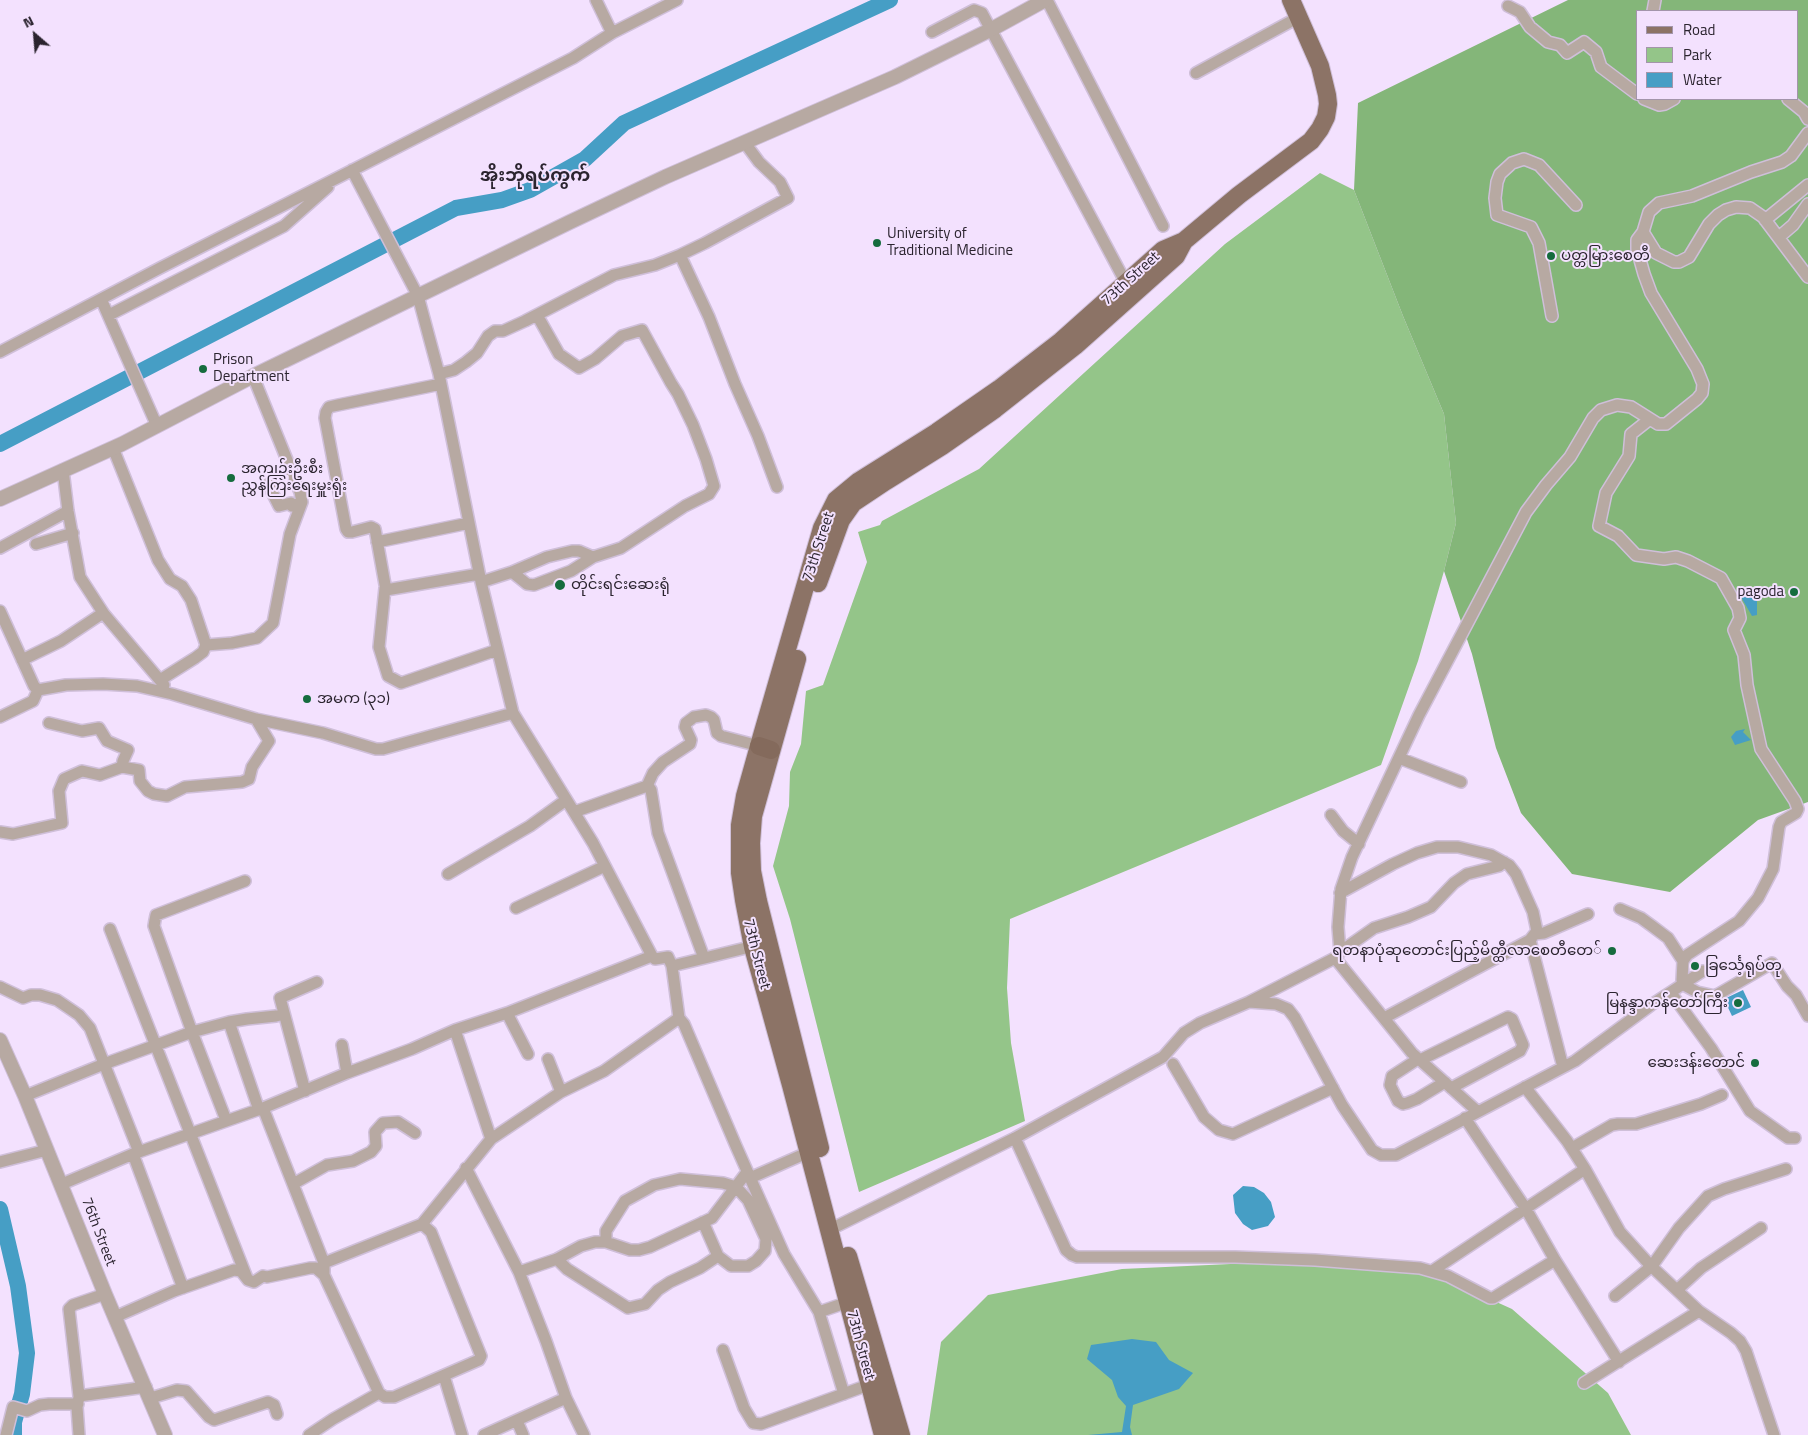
<!DOCTYPE html>
<html>
<head>
<meta charset="utf-8">
<style>
  body { margin:0 }
  #map { position:relative; width:1808px; height:1435px; overflow:hidden; background:#f3e1fe; font-family:"Titillium Web",sans-serif }
  canvas { display:block }
  .legend { position:absolute; left:1636px; top:10px; width:162px; height:90px; box-sizing:border-box; background:#f3e1fe; border:1px solid #a395ab; margin:0; padding:6px 9px; list-style:none; font-size:15px; color:#2b242f }
  .legend li { display:flex; align-items:center; gap:10px; height:25px }
  .legend b { width:25px; border:1px solid #a395ab }
  .north { position:absolute; left:10px; top:10px; width:50px; height:50px; -webkit-text-stroke:4px #f3e1fe; paint-order:stroke; rotate:333deg; font-size:14px; font-weight:700; line-height:20px; text-align:center; color:#2b242f }
  .north::after { content:''; display:block; margin:auto; width:18px; height:22px; background:#2b242f; clip-path:polygon(50% 0,100% 100%,50% 72%,0 100%) }
</style>
</head>
<body>
<div id="map">
<canvas width="1808" height="1435"></canvas>
<ul class="legend">
<li><b style="height:6px;background:#8c7366"></b>Road</li>
<li><b style="height:14px;background:#94c589"></b>Park</li>
<li><b style="height:14px;background:#469ec5"></b>Water</li>
</ul>
<div class="north">N</div>
</div>
<script>
const ctx = document.querySelector('canvas').getContext('2d');
ctx.lineJoin = 'round';
function fillPath(path, color) {
  ctx.fillStyle = color;
  ctx.fill(path, 'evenodd');
}
function shape(rows) {
  const path = new Path2D();
  for (const r of rows) {
    path.moveTo(r[0], r[1]);
    for (let i = 2; i < r.length; i += 2) path.lineTo(r[i], r[i + 1]);
  }
  return path;
}
function trace(path, color, width, dash) {
  ctx.strokeStyle = color;
  ctx.lineWidth = width;
  ctx.lineCap = dash ? 'butt' : 'round';
  ctx.setLineDash(dash || []);
  ctx.stroke(path);
}
function label(font, color, halo, rows, align = 'center') {
  ctx.font = font + ' "Titillium Web","Noto Sans Myanmar",sans-serif';
  ctx.lineWidth = 4;
  ctx.setLineDash([]);
  ctx.textBaseline = 'middle';
  ctx.strokeStyle = halo;
  ctx.fillStyle = color;
  for (const [text, x, y, turn = 0] of rows) {
    ctx.save();
    ctx.translate(x, y);
    ctx.rotate((+turn || 0) * Math.PI / 180);
    ctx.textAlign = isNaN(turn) ? turn : align;
    if (halo) ctx.strokeText(text, 0, 0);
    ctx.fillText(text, 0, 0);
    ctx.restore();
  }
}
fillPath(shape([
  [1320,173,1354,190,1403,316,1444,414,1456,523,1444,571,1418,661,1381,765,1010,919,1007,988,1011,1043,1025,1121,859,1192,790,919,773,866,789,806,790,772,801,744,806,691,823,685,867,562,858,532,880,525,882,521,979,469,1225,244],
  [1274,1262,1421,1268,1512,1309,1608,1393,1631,1435,927,1435,941,1342,988,1295,1122,1269]
]), '#94c589');
fillPath(shape([
  [1568,0,1808,0,1808,802,1758,820,1670,892,1572,874,1521,813,1496,748,1472,654,1444,571,1456,523,1444,414,1403,316,1354,190,1358,103],
  [1637,11,1797,11,1797,99,1637,99]
]), '#84b679');
fillPath(shape([
  [1750,593,1755,597,1757,596,1757,615,1752,616,1741,597],
  [1745,729,1743,732,1751,740,1735,745,1731,737,1736,731],
  [1743,990,1751,1007,1732,1016,1724,999],
  [1243,1186,1254,1187,1264,1193,1271,1202,1275,1217,1268,1226,1252,1230,1243,1224,1235,1213,1233,1195],
  [1132,1339,1156,1342,1169,1360,1193,1373,1179,1389,1133,1405,1130,1427,1132,1435,1088,1435,1122,1432,1126,1406,1118,1397,1112,1380,1087,1359,1091,1345]
]), '#469ec5');
trace(shape([
  [0,444,456,208,502,200,530,190,585,159,624,123,890,0],
  [0,1209,18,1286,27,1353,22,1394,14,1422,14,1435]
]), '#469ec5', 16);
const minor = shape([
  [596,0,612,33],
  [1047,0,1163,226],
  [1508,6,1520,12,1530,27,1548,42,1560,45,1567,53,1584,42,1596,52,1601,67,1637,94],
  [1653,11,1655,0],
  [932,32,974,10,982,13,1126,283],
  [1196,73,1299,17],
  [1644,99,1659,105,1665,104,1674,99],
  [1788,99,1804,112,1808,119],
  [1808,133,1791,156,1782,162,1751,172,1692,196,1659,203,1649,212,1643,232,1656,253,1674,262,1679,262,1689,257,1709,224,1718,215,1726,210,1736,207,1750,208,1763,217,1808,277],
  [352,170,418,296,439,374,481,582,513,713,593,843,652,956,655,959,668,957,672,966,758,945],
  [1765,220,1808,185],
  [1779,237,1793,225,1808,204],
  [680,255,709,317,735,384,758,436,777,487],
  [101,299,157,426],
  [109,315,284,226,328,187],
  [1552,316,1539,243,1531,227,1497,215,1495,198,1497,182,1500,174,1512,163,1524,159,1539,165,1576,205],
  [0,352,160,268,573,58,612,33,677,0],
  [439,374,454,370,466,362,477,353,488,336,495,331,503,331,525,321,614,275,655,265,680,255,705,243,788,198,780,182,759,162,745,143],
  [441,384,338,405,329,407,326,412,325,418,346,529,348,532,352,532,371,527,375,529,386,590,479,574],
  [1650,419,1631,434,1629,456,1606,493,1599,526,1618,536,1636,555,1664,559,1676,557,1688,561,1721,578,1738,608,1740,618,1734,630,1744,655,1747,685,1761,749,1795,801,1798,809,1796,813,1781,822,1779,827,1773,869,1758,898,1739,921,1687,955,1683,961,1682,980,1684,985,1697,992,1715,996,1772,963,1787,986,1796,995,1808,1016],
  [113,448,158,560,170,579,182,586,191,600,206,645,203,652,195,658,160,680],
  [63,470,68,511,80,577,104,614,164,685],
  [268,484,279,506,291,503,292,506,302,502],
  [377,542,469,523],
  [36,544,73,533],
  [0,548,68,511],
  [512,572,527,584,534,585,571,571,593,557],
  [481,582,512,572,547,557,572,551,579,551,593,557,621,548,685,506,709,494,714,486,706,459,693,425,678,394,671,383,642,330,622,336,595,359,579,368,559,354,537,315],
  [385,588,379,647,388,676,401,683,497,650],
  [0,611,34,686,38,690,66,685,103,684,137,686,172,694,256,719,323,733,376,749,383,749,513,713],
  [206,645,232,643,257,638,273,623,290,534,302,502,300,492,253,376],
  [22,660,61,641,103,613],
  [0,717,33,701,38,690],
  [49,723,82,731,99,728,107,741,128,750,123,761,122,767],
  [1399,758,1461,782],
  [647,786,653,773,663,762,690,744,691,740,685,727,686,723,694,717,706,715,711,717,714,720,717,733,721,736,759,746],
  [574,812,647,786,649,787,651,790,658,833,704,958],
  [1331,815,1343,831,1359,844],
  [0,832,13,834,62,823,59,791,64,779,82,771,100,775,122,767,139,770,140,781,148,791,154,794,167,796,185,787,242,782,249,779,252,767,269,741,256,719],
  [448,874,530,826,566,800],
  [1340,893,1393,864,1417,853,1437,847,1458,847,1491,855,1509,865,1516,874,1533,912,1537,931,1530,940,1384,1018],
  [516,908,605,866],
  [1620,909,1641,918,1652,926,1668,938,1683,961],
  [110,929,247,1278],
  [1535,934,1544,933,1588,914],
  [1530,940,1563,1067],
  [1340,952,1338,927,1341,889,1352,857,1419,715,1526,512,1546,485,1570,457,1593,418,1601,410,1617,405,1631,407,1658,424,1666,424,1697,399,1702,393,1703,384,1697,369,1651,293,1644,274,1637,249,1637,240,1643,232],
  [1335,958,1412,1053,1477,1111],
  [0,987,23,998,31,995,40,995,57,1000,79,1015,90,1028,139,1152],
  [1671,993,1711,1048,1750,1111,1788,1138,1795,1138],
  [1249,1002,1276,1004,1288,1009,1295,1018,1342,1105,1372,1150,1381,1155,1396,1155,1575,1061,1651,1005,1703,971],
  [507,1013,528,1054],
  [679,1018,684,1024,736,1146,784,1254,819,1312,844,1394],
  [229,1022,259,1110],
  [455,1030,491,1139],
  [342,1045,347,1073],
  [548,1059,561,1092],
  [1418,1059,1392,1076,1390,1085,1398,1101,1403,1104,1407,1103,1417,1099,1445,1082],
  [1420,1060,1508,1017,1512,1019,1523,1045,1520,1051,1451,1088],
  [1173,1064,1204,1117,1219,1130,1233,1134,1333,1088],
  [1525,1087,1567,1141,1585,1169,1620,1232,1650,1265,1699,1311,1731,1333,1740,1341,1746,1351,1774,1435],
  [305,1091,280,998,317,982],
  [25,1096,104,1064,192,1032,229,1022,247,1019,276,1016,284,1014],
  [263,1108,324,1263,324,1275,379,1393,333,1419,309,1435],
  [1465,1118,1526,1209,1555,1260,1619,1362],
  [226,1120,192,1032,154,926,155,920,156,915,245,881],
  [1015,1138,1066,1250,1072,1255,1077,1257,1235,1257,1315,1260,1420,1268,1448,1276,1490,1298,1493,1298,1555,1260],
  [1572,1148,1612,1125,1618,1124,1636,1124,1701,1104,1722,1095],
  [133,1154,183,1288],
  [0,1162,47,1150],
  [466,1168,519,1272,546,1341,566,1398,584,1435],
  [750,1178,809,1152],
  [62,1184,133,1154,263,1108,347,1073,412,1049,455,1030,507,1013,652,956],
  [293,1184,327,1165,353,1161,371,1152,376,1146,375,1132,383,1123,398,1122,415,1133],
  [703,1222,718,1256],
  [829,1230,1015,1138,1163,1057,1184,1033,1200,1023,1249,1002,1335,958,1340,952,1374,928,1408,917,1431,907,1454,883,1467,874,1499,866,1504,862],
  [557,1259,567,1269,628,1308,645,1304,658,1290,670,1282,700,1268,718,1256,731,1266,748,1266,756,1261,765,1251,766,1239,748,1200,736,1187,723,1183,680,1179,654,1185,625,1201,606,1231,606,1242],
  [324,1263,422,1224,491,1139,561,1092,604,1071,679,1018,672,966],
  [1432,1271,1585,1169],
  [519,1272,557,1259,581,1246,595,1242,606,1242,630,1250,639,1250,650,1247,712,1218,747,1172],
  [1677,1290,1701,1268,1761,1228],
  [105,1294,73,1305,69,1309,79,1396,146,1387],
  [1615,1296,1652,1266,1679,1228,1708,1196,1724,1189,1786,1169],
  [819,1312,848,1302],
  [115,1317,174,1291,234,1270,241,1271,248,1280,254,1282,263,1276,267,1277,310,1268,316,1268,324,1275],
  [723,1350,744,1408,753,1423,761,1424,871,1384],
  [444,1376,462,1435],
  [1584,1383,1699,1311],
  [379,1393,385,1397,394,1397,479,1360,481,1356,431,1232,422,1224],
  [151,1398,177,1390,186,1391,209,1417,214,1420,268,1402,274,1405,277,1414],
  [517,1421,523,1435],
  [6,1435,13,1407,27,1411,40,1405,49,1404,78,1404],
  [79,1435,77,1407,79,1397],
  [484,1435,566,1398]
]);
const tertiary = shape([
  [0,499,122,444,253,376,570,222,665,177,895,77,992,29,1045,0],
  [0,1040,25,1096,105,1294,165,1435]
]);
const primary = shape([
  [818,583,841,520,853,503,886,481,942,446,995,409,1075,346,1176,256,1184,241],
  [797,659,753,816,751,843,752,871,758,901,820,1148],
  [848,1256,901,1435],
  [883,1435,791,1085,753,947,744,900,740,873,740,825,745,796,759,746,822,528,836,500,859,481,937,432,999,389,1061,341,1163,250,1184,241,1239,195,1311,141,1320,129,1326,117,1328,104,1327,95,1320,66,1291,0]
]);
const trunk = shape([
  [759,746,771,750]
]);
trace(minor, '#cfbfd9', 14);
trace(tertiary, '#cfbfd9', 16);
trace(primary, '#cfbfd9', 20);
trace(trunk, '#cfbfd9', 20);
trace(minor, '#b7a9a2', 11);
trace(tertiary, '#b7a9a2', 14);
trace(primary, '#8c7366', 18);
trace(trunk, '#846a5c', 18);
for (const [x, y, r, color] of [
  [877,243,5,"#156c3e"],
  [1551,256,5,"#156c3e"],
  [203,369,5,"#156c3e"],
  [231,478,5,"#156c3e"],
  [560,585,6,"#156c3e"],
  [1794,592,5,"#156c3e"],
  [307,699,5,"#156c3e"],
  [1612,951,5,"#156c3e"],
  [1695,966,5,"#156c3e"],
  [1738,1003,5,"#156c3e"],
  [1755,1063,5,"#156c3e"]
]) {
  const dot = new Path2D();
  dot.arc(x, y, r, 0, 2 * Math.PI);
  ctx.fillStyle = color;
  ctx.fill(dot);
  trace(dot, '#f3e1fe', 2);
}
label('15px', '#2b242f', '#f3e1fe', [
  ["University of",887,234],
  ["Traditional Medicine",887,251],
  ["ပတ္တမြားစေတီ",1561,256],
  ["Prison",213,360],
  ["Department",213,377],
  ["အကျဉ်းဦးစီး",241,469],
  ["ညွှန်ကြးရေးမှူးရုံး",241,486],
  ["တိုင်းရင်းဆေးရုံ",571,585],
  ["pagoda",1784,592,"right"],
  ["အမက (၃၁)",317,699],
  ["ရတနာပုံဆုတောင်းပြည့်မိတ္ထီလာစေတီတေ်",1602,951,"right"],
  ["ခြင်္သေ့ရုပ်တု",1705,966],
  ["မြနန္ဒာကန်တော်ကြီး",1728,1003,"right"],
  ["ဆေးဒန်းတောင်",1745,1063,"right"]
], 'left');
label('15px', '#2b242f', '#f3e1fe', [
  ["73th Street",1131,279,-42],
  ["73th Street",819,547,-72],
  ["73th Street",756,954,76],
  ["76th Street",98,1232,69],
  ["73th Street",860,1345,75]
]);
label('bold 18px', '#2b242f', '#f3e1fe', [
  ["အိုးဘိုရပ်ကွက်",535,177]
]);
</script>
</body>
</html>
